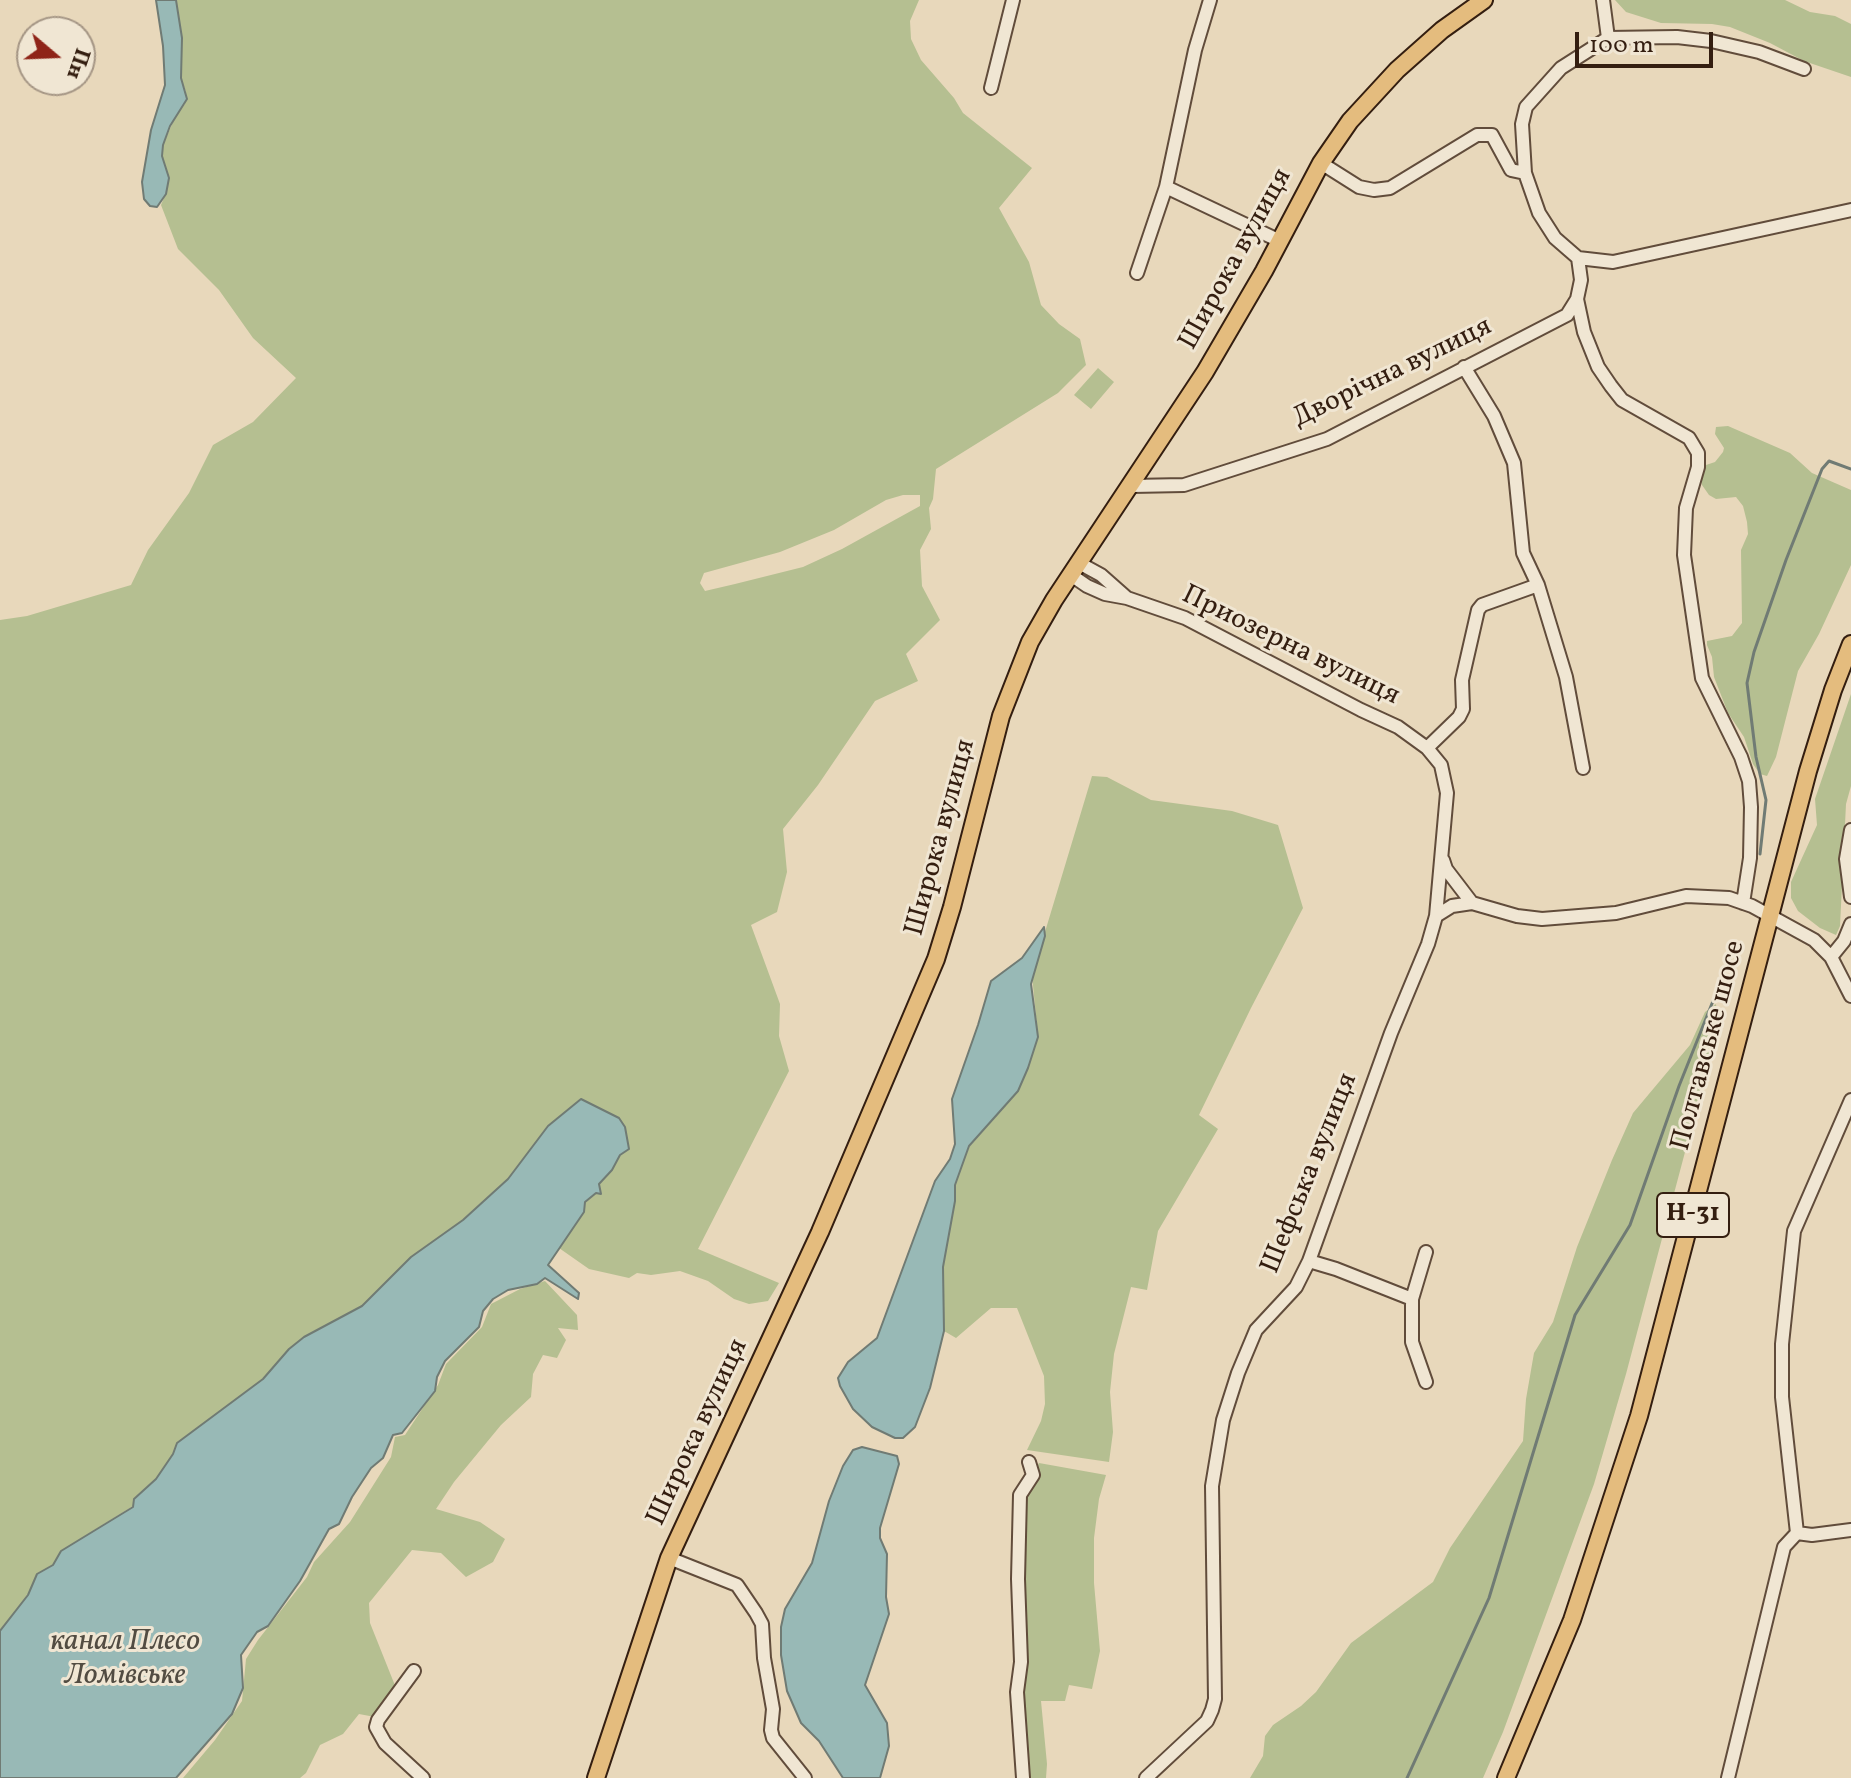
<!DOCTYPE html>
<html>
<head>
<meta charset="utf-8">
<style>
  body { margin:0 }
  #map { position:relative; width:1851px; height:1778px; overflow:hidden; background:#e8d8bb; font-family:Vollkorn,serif }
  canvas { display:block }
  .north { position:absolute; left:16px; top:16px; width:80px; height:80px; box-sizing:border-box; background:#f0e6d3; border:2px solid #a59685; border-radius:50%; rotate:109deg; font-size:22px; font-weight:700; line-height:32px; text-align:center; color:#341e10 }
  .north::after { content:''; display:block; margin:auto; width:28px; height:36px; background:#8f2418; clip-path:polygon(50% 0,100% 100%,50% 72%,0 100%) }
  .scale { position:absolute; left:1575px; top:32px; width:138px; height:36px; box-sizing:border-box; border:4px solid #341e10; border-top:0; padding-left:10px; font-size:24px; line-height:28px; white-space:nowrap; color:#341e10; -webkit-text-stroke:6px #f0e6d3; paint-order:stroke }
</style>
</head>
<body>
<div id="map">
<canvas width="1851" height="1778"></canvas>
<div class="north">Пн</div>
<div class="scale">100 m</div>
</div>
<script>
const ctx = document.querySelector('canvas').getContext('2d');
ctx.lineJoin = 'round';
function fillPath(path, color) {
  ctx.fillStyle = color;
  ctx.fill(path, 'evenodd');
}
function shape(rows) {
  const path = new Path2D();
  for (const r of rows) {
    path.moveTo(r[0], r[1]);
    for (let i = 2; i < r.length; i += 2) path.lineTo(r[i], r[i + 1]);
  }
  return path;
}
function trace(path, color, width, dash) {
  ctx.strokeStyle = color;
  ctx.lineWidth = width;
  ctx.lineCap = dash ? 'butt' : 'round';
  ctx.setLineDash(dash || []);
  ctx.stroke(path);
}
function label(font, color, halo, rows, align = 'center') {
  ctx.font = font + ' Vollkorn,serif';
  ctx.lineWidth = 6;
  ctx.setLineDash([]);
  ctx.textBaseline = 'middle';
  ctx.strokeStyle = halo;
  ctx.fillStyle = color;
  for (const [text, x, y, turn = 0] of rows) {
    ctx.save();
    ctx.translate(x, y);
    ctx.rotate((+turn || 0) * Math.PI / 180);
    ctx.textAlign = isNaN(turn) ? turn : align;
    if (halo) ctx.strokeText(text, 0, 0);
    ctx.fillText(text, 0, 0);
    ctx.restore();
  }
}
fillPath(shape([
  [176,0,919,0,910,21,911,39,921,60,954,98,963,113,1032,168,999,208,1029,262,1041,305,1059,324,1080,339,1086,365,1058,393,936,469,933,499,929,508,931,529,920,550,922,586,940,620,906,654,918,681,875,701,818,785,783,829,787,872,777,912,751,925,780,1004,779,1036,789,1071,698,1249,779,1283,768,1301,749,1304,734,1299,708,1281,680,1271,651,1275,637,1273,629,1278,589,1269,559,1248,584,1212,585,1201,596,1193,598,1184,612,1170,620,1155,619,1118,581,1099,548,1126,508,1179,463,1220,411,1257,362,1306,304,1337,289,1349,263,1379,177,1443,173,1454,156,1479,134,1499,133,1506,61,1551,53,1565,37,1574,28,1595,0,1631,0,620,27,616,131,585,148,550,189,493,213,445,253,422,296,378,253,338,219,290,178,249,161,205,166,193,169,178,162,156,163,145,176,115,185,104,186,92,181,79,182,38],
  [903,495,920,495,920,506,842,549,803,567,735,584,705,591,700,583,704,573,780,552,834,530,886,500],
  [1615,0,1785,0,1810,12,1835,16,1851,24,1851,77,1804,61,1770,43,1730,27,1712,24,1661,23,1626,12],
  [1098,368,1114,382,1091,409,1074,395],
  [1728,426,1790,453,1812,473,1851,490,1851,565,1819,634,1798,671,1776,757,1767,776,1760,774,1753,764,1744,737,1728,713,1714,677,1712,657,1707,645,1707,641,1732,636,1742,623,1741,550,1748,534,1747,522,1743,506,1736,497,1716,499,1709,495,1702,485,1700,473,1703,466,1715,462,1723,452,1724,448,1715,434,1716,427],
  [1851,694,1851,786,1846,804,1840,926,1836,935,1820,928,1798,911,1791,898,1791,882,1817,825,1815,799],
  [1092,776,1107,777,1151,800,1232,811,1278,825,1303,908,1251,1008,1199,1115,1218,1129,1158,1231,1147,1290,1131,1287,1114,1354,1110,1392,1113,1432,1109,1462,1027,1450,1041,1421,1045,1404,1044,1376,1017,1308,991,1308,956,1338,944,1331,942,1311,943,1267,955,1202,955,1185,969,1147,1018,1091,1028,1068,1038,1037,1032,975],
  [1716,1004,1718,1028,1626,1374,1594,1484,1503,1732,1483,1778,1250,1778,1263,1756,1265,1736,1273,1725,1301,1706,1316,1692,1351,1643,1433,1582,1450,1548,1523,1441,1526,1399,1534,1353,1553,1322,1577,1247,1612,1160,1633,1113,1690,1045,1705,1012],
  [545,1281,577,1315,578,1330,558,1328,566,1340,557,1358,543,1355,533,1374,531,1397,501,1425,454,1482,436,1509,480,1522,505,1539,493,1562,466,1577,441,1553,412,1550,369,1603,370,1623,396,1688,375,1717,359,1714,343,1734,320,1745,306,1773,300,1778,183,1778,215,1740,242,1701,246,1659,258,1640,307,1577,314,1562,350,1522,391,1457,395,1437,405,1435,438,1385,446,1364,482,1327,491,1304,520,1289],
  [1039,1463,1106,1475,1099,1499,1094,1538,1094,1583,1100,1651,1092,1689,1069,1685,1065,1701,1041,1701,1047,1764,1046,1778,1025,1778,1022,1494]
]), '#b5bf91');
const water = shape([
  [156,0,176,0,182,38,181,78,187,99,170,126,163,145,162,156,169,178,166,194,157,207,150,206,144,199,142,182,151,130,165,85,163,46,156,0],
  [1044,927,1045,936,1031,984,1038,1037,1028,1068,1018,1091,969,1146,955,1185,955,1201,943,1267,944,1331,930,1388,915,1427,903,1438,895,1438,872,1427,853,1409,840,1386,838,1378,848,1362,877,1338,935,1181,950,1159,955,1144,952,1099,978,1025,991,981,1022,958,1044,927],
  [581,1099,619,1118,625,1127,629,1149,620,1155,612,1170,599,1184,601,1194,596,1193,585,1202,584,1212,548,1265,579,1293,578,1299,545,1278,537,1284,508,1290,493,1299,483,1311,479,1327,445,1361,437,1377,435,1391,402,1433,393,1435,383,1458,371,1468,352,1497,339,1524,329,1529,300,1581,268,1626,257,1632,241,1655,243,1688,232,1714,176,1778,0,1778,0,1631,28,1595,37,1574,53,1565,61,1551,133,1507,134,1499,156,1479,173,1454,177,1443,263,1379,289,1349,304,1337,362,1306,411,1257,463,1220,508,1179,548,1126,581,1099],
  [862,1447,897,1456,899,1464,880,1528,880,1538,887,1554,886,1597,889,1614,865,1685,887,1723,889,1746,880,1778,843,1778,819,1741,801,1723,787,1691,781,1655,781,1627,785,1609,812,1563,829,1501,843,1466,853,1450,862,1447]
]);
fillPath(water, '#98b9b6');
trace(water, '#707b74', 2);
trace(shape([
  [1760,854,1766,800,1756,757,1747,683,1754,652,1786,560,1822,469,1829,461,1851,469],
  [1407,1778,1489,1598,1575,1315,1630,1225,1679,1086,1731,956]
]), '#707b74', 3);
const minor = shape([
  [1603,0,1608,38,1561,68,1526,107,1522,124,1525,173,1539,213,1555,238,1578,258,1613,262,1851,210],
  [1608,38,1677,37,1711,41,1759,52,1804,69],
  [991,88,1013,0],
  [1321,163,1359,187,1374,190,1390,188,1477,135,1492,135,1511,170,1525,173],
  [1166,187,1280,241],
  [1137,273,1166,187,1195,50,1210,0],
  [1577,299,1584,332,1598,367,1611,386,1622,400,1689,438,1698,453,1698,467,1686,508,1684,555,1702,678,1741,757,1749,781,1751,807,1750,858,1743,903],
  [1464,367,1494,416,1514,463,1523,553,1538,585,1566,677,1583,768],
  [1132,486,1184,485,1327,439,1567,315,1577,299,1581,280,1578,258],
  [1079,563,1101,575,1127,598],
  [1071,575,1087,586,1105,594,1127,598,1185,618,1361,710,1398,727,1427,748,1441,765,1447,793,1436,916,1428,944,1391,1033,1309,1261,1296,1287,1256,1330,1238,1373,1223,1420,1212,1486,1215,1699,1212,1710,1207,1721,1146,1778],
  [1427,748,1459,717,1463,709,1462,680,1478,610,1482,605,1538,585],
  [1851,830,1846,859,1851,897],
  [1443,860,1446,869,1472,903,1517,916,1542,919,1616,913,1686,896,1729,898,1752,906,1814,940,1831,957,1851,996],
  [1436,916,1452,906,1472,903],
  [1831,957,1844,941,1851,924],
  [1426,1252,1412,1299,1412,1342,1426,1382],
  [1309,1261,1336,1269,1412,1299],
  [1797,1533,1812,1535,1851,1530],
  [669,1558,737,1585,756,1613,762,1624,764,1658,773,1709,771,1730,773,1738,805,1778],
  [414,1671,378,1720,376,1727,385,1743,423,1778],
  [1023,1778,1017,1692,1021,1662,1018,1579,1020,1495,1033,1475,1029,1462],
  [1728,1778,1784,1547,1797,1533,1782,1397,1782,1344,1794,1231,1851,1100]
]);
const major = shape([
  [596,1778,669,1558,820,1232,936,959,952,907,1001,716,1030,642,1054,600,1205,372,1264,271,1321,163,1350,121,1397,70,1442,30,1484,0],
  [1506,1778,1572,1620,1639,1416,1808,771,1833,690,1851,644]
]);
trace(minor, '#614c3b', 16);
trace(major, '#341e10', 20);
trace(minor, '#f0e6d3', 12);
trace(major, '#e4bc7e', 16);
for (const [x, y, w] of [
  [1693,1215,72]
]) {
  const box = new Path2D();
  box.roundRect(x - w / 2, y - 22, w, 44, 6);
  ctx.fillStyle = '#f0e6d3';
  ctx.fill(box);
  trace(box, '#341e10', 2);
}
label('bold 26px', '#341e10', null, [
  ["Н-31",1693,1215]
]);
label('28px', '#341e10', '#f0e6d3', [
  ["Широка вулиця",1237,260,-61],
  ["Дворічна вулиця",1393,374,-26],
  ["Приозерна вулиця",1290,647,26],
  ["Широка вулиця",942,838,-75],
  ["Полтавське шосе",1710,1046,-75],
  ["Шефська вулиця",1311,1174,-68],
  ["Широка вулиця",699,1433,-65]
]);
label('italic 30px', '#524c42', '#f0e6d3', [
  ["канал Плесо",125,1643],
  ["Ломівське",125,1677]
]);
</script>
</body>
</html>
